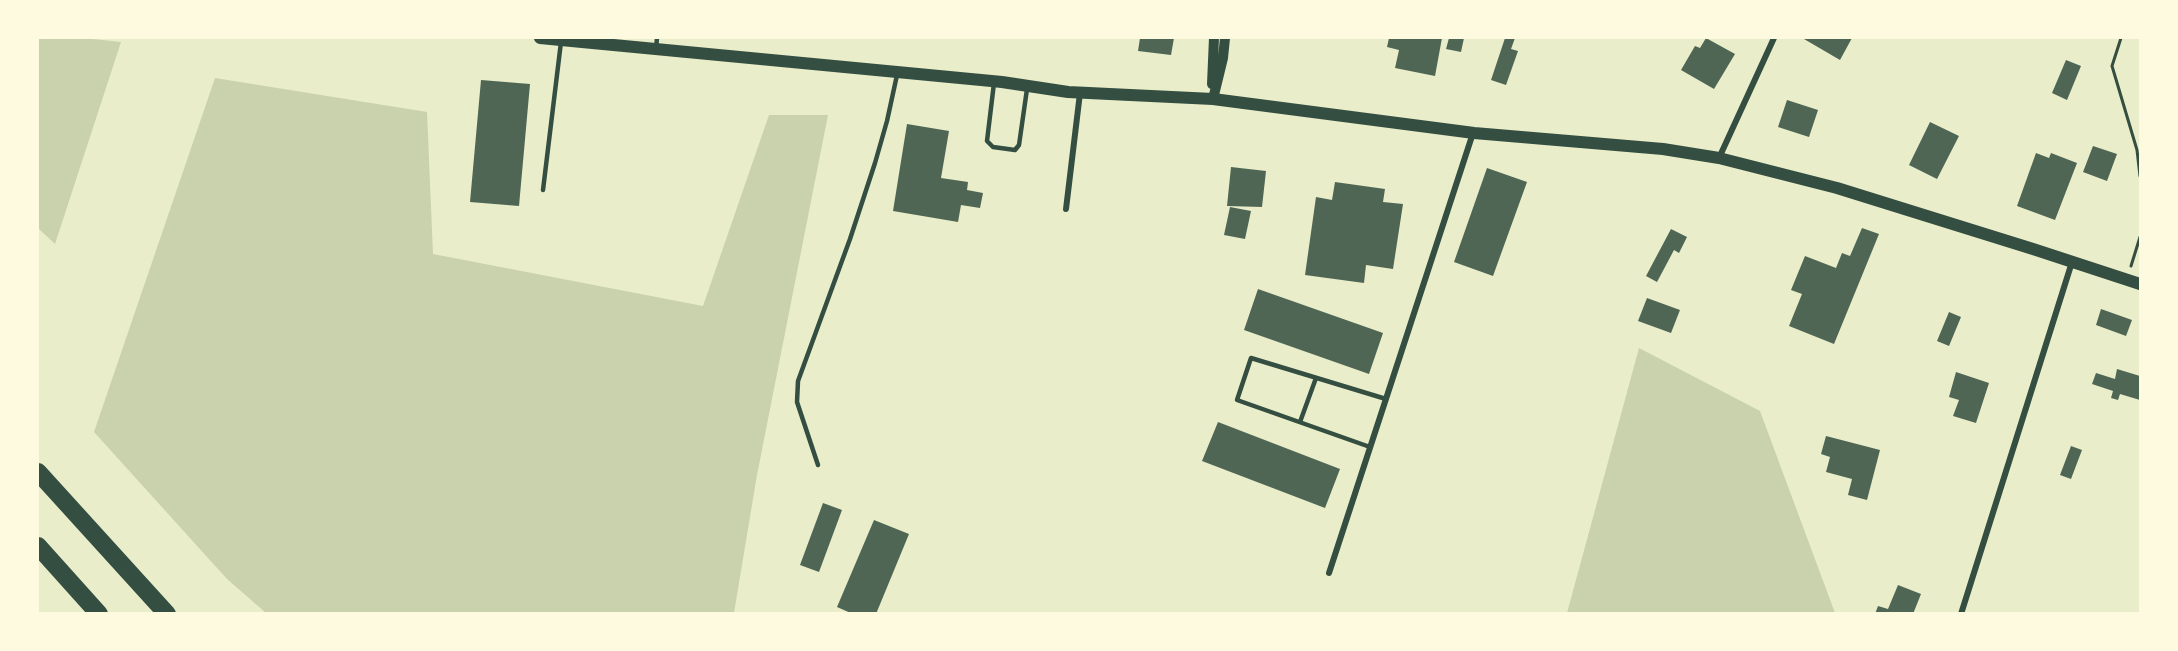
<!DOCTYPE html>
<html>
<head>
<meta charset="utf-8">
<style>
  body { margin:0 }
  #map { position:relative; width:2178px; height:651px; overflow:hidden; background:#e9edc9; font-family:"Work Sans",sans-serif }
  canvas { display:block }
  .frame { position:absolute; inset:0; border:39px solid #fefae0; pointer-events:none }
</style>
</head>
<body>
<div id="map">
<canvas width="2178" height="651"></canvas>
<div class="frame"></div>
</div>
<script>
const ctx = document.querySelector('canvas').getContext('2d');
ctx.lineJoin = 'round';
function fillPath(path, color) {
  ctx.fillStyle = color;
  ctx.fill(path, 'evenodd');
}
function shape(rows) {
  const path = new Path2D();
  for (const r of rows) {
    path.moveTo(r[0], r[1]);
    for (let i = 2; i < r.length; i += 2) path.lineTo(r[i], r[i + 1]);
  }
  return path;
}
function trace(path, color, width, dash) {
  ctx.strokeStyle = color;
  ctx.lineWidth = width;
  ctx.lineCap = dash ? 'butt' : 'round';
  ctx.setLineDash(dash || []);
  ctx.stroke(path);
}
fillPath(shape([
  [38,38,84,38,121,42,55,244,38,228],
  [215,78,427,112,433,254,703,306,769,115,828,115,757,475,734,613,266,613,227,579,94,432],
  [1639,348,1760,411,1835,613,1567,613]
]), '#cad2ad');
fillPath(shape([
  [1140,38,1174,38,1171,55,1138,51],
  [1389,38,1442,38,1435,76,1395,68,1399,50,1387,47],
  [1449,38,1464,38,1461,52,1446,49],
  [1505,38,1515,38,1511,49,1518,51,1506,85,1491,80],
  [1706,38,1735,54,1714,89,1681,70,1695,46,1700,48],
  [1805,38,1852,38,1840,60,1804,39],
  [2066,60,2081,66,2067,100,2052,93],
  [481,80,530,84,519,206,470,202],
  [1787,100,1818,110,1809,137,1778,127],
  [1930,122,1959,136,1937,179,1909,165],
  [907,124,949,131,941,178,968,182,967,190,983,193,980,208,961,205,958,222,893,211],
  [2093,146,2117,154,2107,181,2083,172],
  [2036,153,2049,158,2051,153,2077,163,2055,220,2017,206],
  [1231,167,1266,171,1262,207,1227,206],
  [1487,168,1527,182,1493,276,1454,262],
  [1335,182,1385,189,1383,202,1403,204,1393,269,1366,265,1364,283,1305,275,1316,197,1332,200],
  [1230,207,1251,211,1245,239,1224,235],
  [1862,228,1879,234,1834,344,1789,326,1802,294,1791,290,1805,256,1836,268,1842,253,1850,256],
  [1671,229,1687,237,1679,253,1674,250,1657,282,1646,276],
  [1258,289,1383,333,1369,374,1244,330],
  [1647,298,1680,310,1671,333,1638,321],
  [2101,309,2132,320,2126,336,2096,325],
  [1949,312,1961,317,1949,346,1937,341],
  [2117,369,2140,376,2140,400,2120,394,2118,400,2111,398,2113,391,2092,384,2096,373,2115,379],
  [1956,372,1989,383,1976,423,1953,416,1959,400,1949,397],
  [1218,422,1340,469,1325,508,1202,461],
  [1826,436,1880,450,1867,500,1848,495,1852,479,1826,472,1830,457,1821,454],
  [2071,446,2082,450,2071,479,2060,475],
  [823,503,842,510,819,572,800,565],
  [874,520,909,534,876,614,853,614,837,607],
  [1898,585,1921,594,1913,614,1875,614,1878,606,1888,609]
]), '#4f6655');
trace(shape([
  [2121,38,2112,66,2137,150,2140,176],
  [2131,266,2140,237]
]), '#344e41', 3);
trace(shape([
  [656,49,657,38],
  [994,83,987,141,993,147,1015,150,1019,145,1027,89],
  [543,190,561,42],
  [1300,422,1316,378],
  [1370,447,1237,400,1251,358,1386,399],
  [818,465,797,402,798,381,850,239,875,163,887,121,897,75]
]), '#344e41', 4.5);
trace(shape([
  [1719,158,1774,38],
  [1066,209,1080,93],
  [1329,573,1473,133],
  [1961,614,2072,262]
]), '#344e41', 6);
trace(shape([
  [1212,84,1214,38],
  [1213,99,1223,58,1225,38]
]), '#344e41', 10);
trace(shape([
  [540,38,1002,82,1068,92,1213,99,1474,133,1663,149,1719,158,1837,188,2033,249,2140,284]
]), '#344e41', 12);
trace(shape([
  [38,472,167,614],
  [38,546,99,614]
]), '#344e41', 18);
</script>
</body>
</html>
